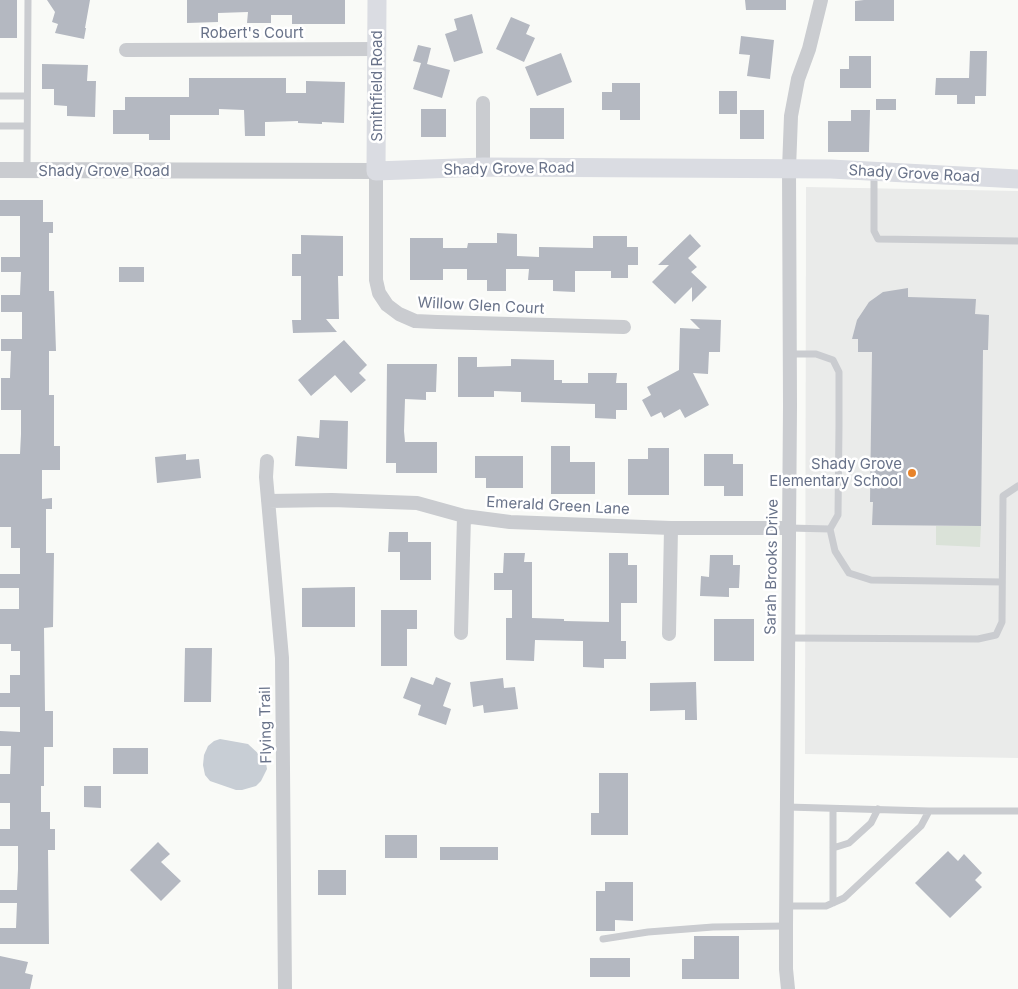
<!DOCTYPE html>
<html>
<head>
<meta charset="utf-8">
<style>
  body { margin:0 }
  canvas { display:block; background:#f9faf7 }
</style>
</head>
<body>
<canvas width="1018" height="989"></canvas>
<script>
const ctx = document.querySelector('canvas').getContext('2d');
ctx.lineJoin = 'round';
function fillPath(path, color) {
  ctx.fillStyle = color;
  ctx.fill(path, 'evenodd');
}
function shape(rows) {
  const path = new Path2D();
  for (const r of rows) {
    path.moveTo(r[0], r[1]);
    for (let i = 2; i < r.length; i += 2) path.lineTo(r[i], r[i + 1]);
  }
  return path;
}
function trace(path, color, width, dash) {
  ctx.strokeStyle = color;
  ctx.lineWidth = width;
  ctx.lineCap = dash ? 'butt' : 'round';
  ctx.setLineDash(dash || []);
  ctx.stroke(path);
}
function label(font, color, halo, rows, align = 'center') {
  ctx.font = font + ' Inter,sans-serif';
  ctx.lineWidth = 5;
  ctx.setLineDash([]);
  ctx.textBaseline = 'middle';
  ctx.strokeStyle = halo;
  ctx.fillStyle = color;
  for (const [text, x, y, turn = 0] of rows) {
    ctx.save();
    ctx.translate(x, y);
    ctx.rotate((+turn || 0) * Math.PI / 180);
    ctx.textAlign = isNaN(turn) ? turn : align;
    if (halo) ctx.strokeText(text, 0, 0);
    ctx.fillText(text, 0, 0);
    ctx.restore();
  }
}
fillPath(shape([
  [806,187,1018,191,1018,758,805,754]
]), '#eaebea');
fillPath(shape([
  [936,526,981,526,980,547,936,545]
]), '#dae2d8');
fillPath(shape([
  [220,739,248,744,262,757,266,763,267,769,261,781,256,786,242,790,236,790,210,781,205,775,203,765,204,755,208,746,214,741]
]), '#c8ced5');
fillPath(shape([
  [0,0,17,0,17,38,0,38],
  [47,0,90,0,85,28,86,28,84,39,55,33,58,24,52,22,55,12],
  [187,0,345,0,345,24,292,24,292,15,271,15,271,23,247,23,248,12,218,13,218,22,187,23],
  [745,0,786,0,786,10,746,10],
  [864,0,894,0,894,21,855,21,855,1],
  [472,14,483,53,454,62,445,34,457,30,454,19],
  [511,17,530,25,526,34,535,38,524,62,496,49],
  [741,36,774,40,770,79,747,76,750,55,739,54],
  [418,45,431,48,427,64,450,70,442,98,413,89,421,63,413,61],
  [970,51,987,51,986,96,975,96,975,104,957,104,957,95,935,95,936,78,969,78],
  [561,53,572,82,537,96,525,67],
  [849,56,871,56,871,88,840,88,840,69,849,69],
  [42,64,88,65,87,81,96,81,95,117,67,116,67,106,54,105,54,89,42,89],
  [189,78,286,78,286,93,306,93,306,81,345,82,344,123,322,122,322,124,298,123,298,121,265,122,265,136,245,136,244,110,219,109,219,115,170,115,170,140,149,140,149,134,113,134,113,110,125,110,125,97,189,97],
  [612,83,640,83,640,120,620,120,620,110,602,110,602,92,612,92],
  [719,91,737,91,737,114,719,114],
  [876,99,896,99,896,110,876,110],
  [530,108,564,108,564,139,530,139],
  [421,109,446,109,446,137,421,137],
  [740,110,764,110,764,139,740,139],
  [851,110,870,110,869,152,828,152,828,121,851,121],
  [0,200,43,200,43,222,53,222,53,233,49,233,49,291,54,291,56,351,49,351,49,395,54,395,54,446,60,446,60,470,42,470,42,499,52,498,52,509,46,509,46,553,54,553,53,627,44,628,45,711,53,711,53,747,44,747,44,786,41,786,41,812,50,812,50,829,55,829,55,850,48,850,49,944,0,944,0,928,16,928,17,903,0,903,0,890,17,890,18,869,18,846,0,846,0,829,10,829,10,803,0,803,0,774,10,774,11,746,0,746,0,731,20,732,20,707,0,707,0,693,10,693,10,675,20,675,20,651,11,651,11,644,0,644,0,609,19,609,19,588,0,588,0,574,20,574,20,548,11,548,11,527,0,527,0,454,20,454,21,434,21,410,1,410,1,378,10,378,11,351,1,351,1,339,22,339,22,312,1,312,1,295,20,295,21,272,1,272,1,257,20,257,20,216,0,216],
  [497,233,517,234,517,256,539,257,539,247,593,248,593,236,627,236,627,247,638,247,638,265,628,265,628,278,611,278,611,271,575,271,575,292,553,291,553,280,528,280,529,269,506,269,506,291,487,291,487,280,467,280,467,269,443,269,443,280,410,280,410,238,443,238,443,248,467,248,468,243,497,243],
  [690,234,701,246,688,258,697,267,691,272,707,287,692,302,692,287,675,304,652,282,669,265,658,265],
  [301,235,343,236,343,276,338,276,339,319,326,319,337,332,293,333,292,320,301,320,301,276,292,276,292,254,301,254],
  [119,267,144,267,144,282,119,282],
  [908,288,908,297,976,299,975,314,989,315,988,350,983,350,981,526,872,525,873,502,870,502,872,352,858,352,858,339,852,339,857,320,869,302,883,292],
  [690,319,721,320,720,352,709,352,708,374,693,373,709,405,685,418,680,409,664,418,661,412,651,417,642,400,651,395,647,387,679,370,680,328,700,329],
  [344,340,367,365,359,373,366,380,351,393,335,375,311,396,298,380],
  [458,357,477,357,477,367,511,366,511,359,554,360,554,380,562,380,562,383,588,383,588,373,617,373,616,383,627,383,627,410,616,410,616,419,595,418,595,404,521,402,521,392,494,391,494,397,458,397],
  [387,364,437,364,436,392,426,392,426,400,405,399,404,431,405,442,437,442,437,473,396,473,396,463,386,463],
  [320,420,348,421,347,469,295,466,297,436,319,438],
  [551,446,570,446,570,462,595,462,595,494,551,494],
  [648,448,669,448,669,495,628,495,628,459,648,459],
  [186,454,186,460,199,459,201,478,157,483,155,457],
  [704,454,733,454,733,464,743,464,743,496,724,496,724,486,704,486],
  [475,456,523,456,523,488,486,488,486,478,475,478],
  [389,532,408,532,408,542,431,542,431,580,400,580,400,552,388,552],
  [504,553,525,553,524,562,532,562,532,618,564,619,564,621,609,622,609,553,628,553,628,565,637,565,637,603,621,603,621,641,626,641,626,659,604,659,604,668,583,667,583,641,535,640,534,661,506,660,506,618,512,618,512,590,494,590,494,573,503,573],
  [710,555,733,555,733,565,740,565,739,588,729,588,729,597,700,596,701,576,709,577],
  [355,587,355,627,302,627,302,588],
  [381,610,417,610,417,629,407,629,407,666,381,666],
  [714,619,754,619,754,661,714,661],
  [185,648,212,648,211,702,184,702],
  [411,677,433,685,436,677,451,683,443,706,451,709,446,725,418,715,421,705,403,698],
  [503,678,504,688,515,687,518,709,484,713,483,705,473,707,470,682],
  [696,682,697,720,685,720,685,710,650,711,650,683],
  [113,748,148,748,148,774,113,774],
  [599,773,628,773,628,835,591,835,591,813,599,813],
  [84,786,101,786,101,808,84,807],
  [385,835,417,835,417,858,385,858],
  [158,842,170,854,161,862,181,881,161,901,130,870],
  [440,847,498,847,498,860,440,860],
  [948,851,958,861,964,854,982,873,975,880,982,887,950,918,915,883],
  [318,870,346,870,346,895,318,895],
  [605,882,633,882,633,921,615,920,615,931,596,931,596,891,605,891],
  [694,936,739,936,739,979,682,979,682,959,694,959],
  [0,956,28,962,25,973,33,975,30,989,0,989],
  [590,958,630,958,630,977,590,977]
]), '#b4b8c1');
trace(shape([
  [0,96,27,96],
  [0,126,27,126],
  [27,170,28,0],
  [874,172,874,231,878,239,1018,241],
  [789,528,830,529,838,515,839,426,839,372,833,360,816,354,790,354],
  [830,529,835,551,849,573,871,580,1002,582],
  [788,638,978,639,996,635,1002,622,1003,496,1018,486],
  [833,809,833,903],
  [929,811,1018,811],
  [833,848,849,843,871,823,878,809],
  [786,906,826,906,844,898,921,826,929,811,787,807],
  [603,939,648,932,713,927,786,926]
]), '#caccd0', 7);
trace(shape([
  [126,50,377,49],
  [483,103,483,167],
  [376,171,376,280,379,293,387,305,399,314,415,321,437,322,624,327],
  [267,461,266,477,282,658,285,989],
  [268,501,332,500,417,503,464,516,510,522,671,528,789,528],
  [461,633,464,516],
  [669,634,671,528],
  [788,989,786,969,786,926,790,406,789,169,791,116,798,79,809,49,821,0]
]), '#caccd0', 14);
trace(shape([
  [0,170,376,171]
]), '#caccd0', 16);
trace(shape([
  [377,0,376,171,483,167,831,169,1018,179]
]), '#dadce2', 19);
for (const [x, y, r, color] of [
  [912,473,5,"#e7832a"]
]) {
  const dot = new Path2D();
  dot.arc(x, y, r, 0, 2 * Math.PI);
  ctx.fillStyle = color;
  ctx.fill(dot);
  trace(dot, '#fff', 2);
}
label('15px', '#687289', '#fff', [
  ["Robert's Court",252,33],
  ["Smithfield Road",377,86,-90],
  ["Shady Grove Road",509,169,-1],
  ["Shady Grove Road",104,171],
  ["Shady Grove Road",914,174,3],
  ["Willow Glen Court",481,306,3],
  ["Emerald Green Lane",558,506,3],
  ["Sarah Brooks Drive",772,567,-89],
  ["Flying Trail",266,725,-91]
]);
label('15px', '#687289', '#fff', [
  ["Shady Grove",902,464],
  ["Elementary School",902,481]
], 'right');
</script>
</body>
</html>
